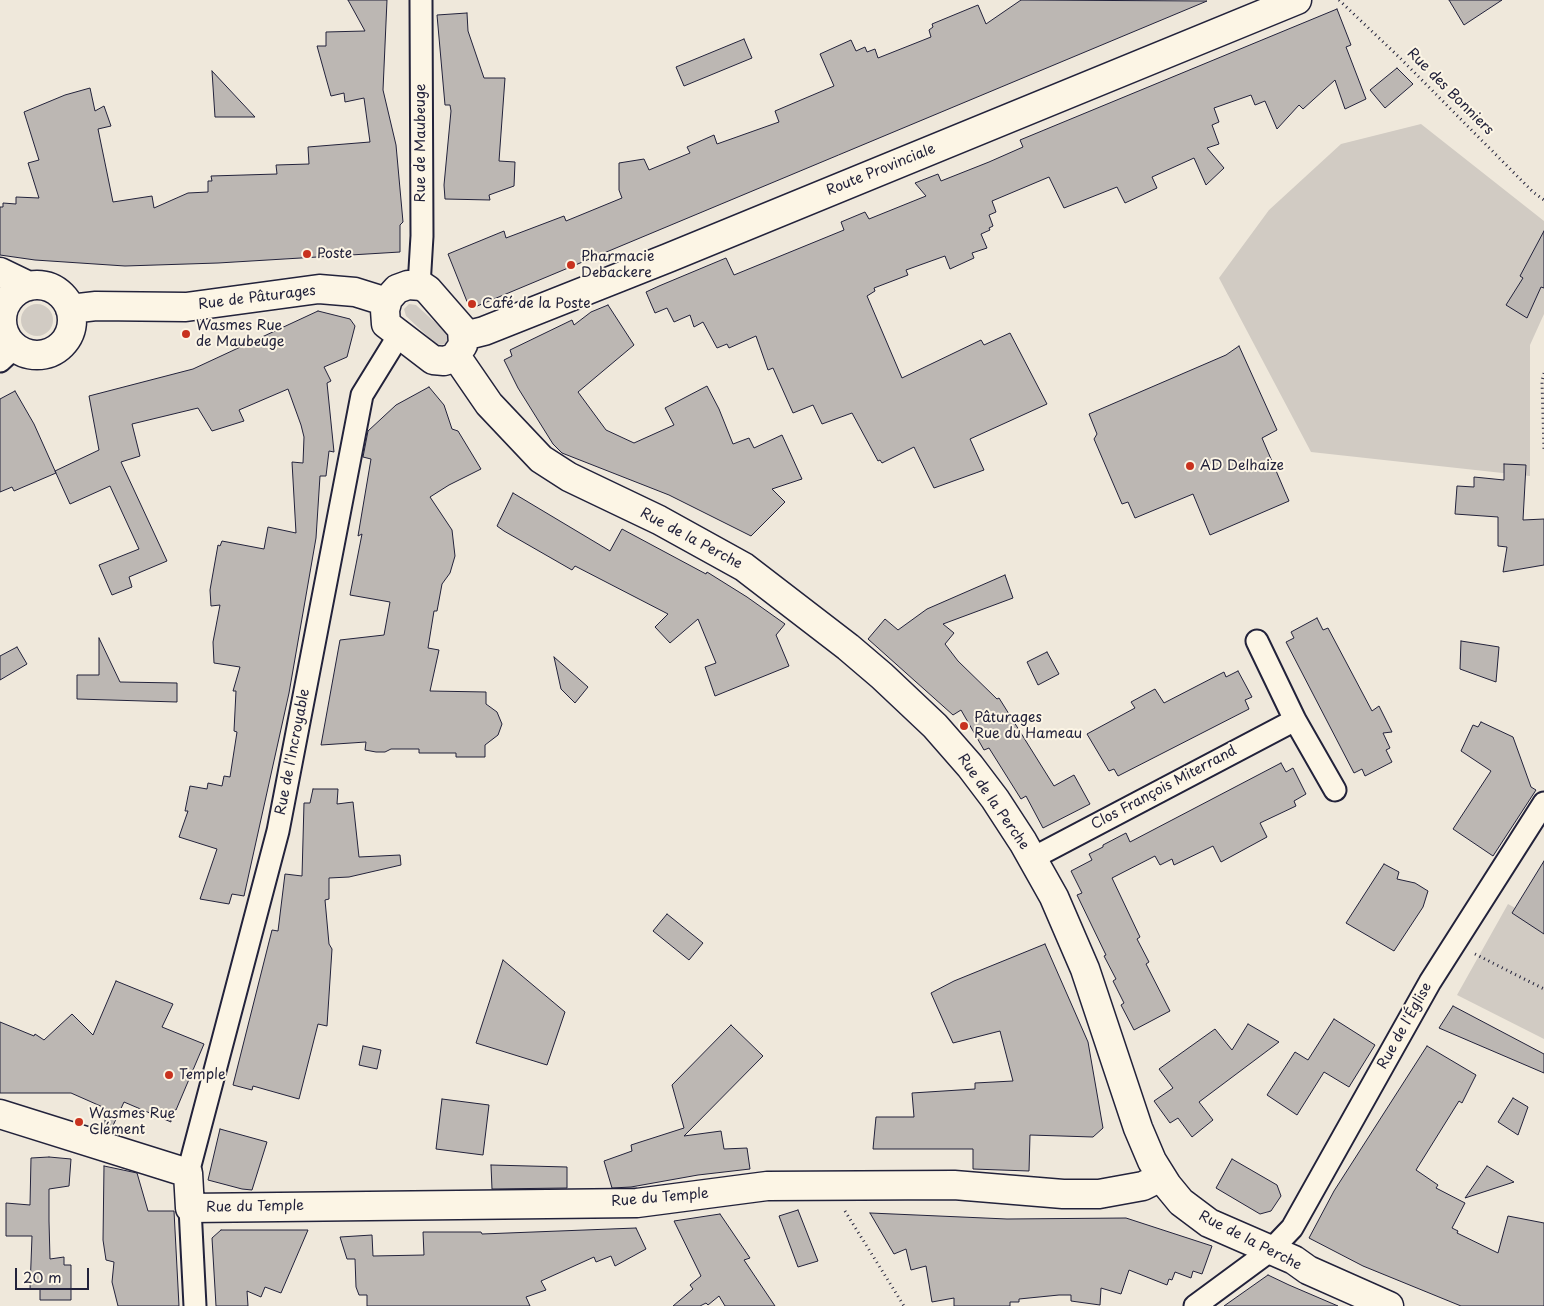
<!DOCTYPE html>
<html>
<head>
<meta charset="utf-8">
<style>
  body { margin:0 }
  #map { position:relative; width:1544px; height:1306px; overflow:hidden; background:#efe8db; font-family:"Playpen Sans",sans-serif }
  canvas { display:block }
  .scale { position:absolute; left:15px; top:1268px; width:74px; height:22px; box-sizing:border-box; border:2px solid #22223b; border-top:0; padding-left:6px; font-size:15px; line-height:18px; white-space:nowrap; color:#22223b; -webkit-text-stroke:4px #fcf5e5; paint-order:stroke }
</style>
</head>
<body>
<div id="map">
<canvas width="1544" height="1306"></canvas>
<div class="scale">20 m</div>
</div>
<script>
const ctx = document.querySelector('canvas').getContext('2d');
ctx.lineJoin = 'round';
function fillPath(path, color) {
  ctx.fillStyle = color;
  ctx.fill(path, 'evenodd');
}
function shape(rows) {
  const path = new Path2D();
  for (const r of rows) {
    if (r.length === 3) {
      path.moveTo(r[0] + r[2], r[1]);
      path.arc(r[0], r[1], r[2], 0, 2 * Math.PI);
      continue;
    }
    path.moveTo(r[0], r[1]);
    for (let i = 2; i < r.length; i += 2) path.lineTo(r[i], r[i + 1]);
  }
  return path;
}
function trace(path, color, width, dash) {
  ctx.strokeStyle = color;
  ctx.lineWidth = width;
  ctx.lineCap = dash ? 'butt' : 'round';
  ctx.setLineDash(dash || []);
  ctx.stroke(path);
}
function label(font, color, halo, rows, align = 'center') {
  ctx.font = font + ' "Playpen Sans",sans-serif';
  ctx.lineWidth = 4;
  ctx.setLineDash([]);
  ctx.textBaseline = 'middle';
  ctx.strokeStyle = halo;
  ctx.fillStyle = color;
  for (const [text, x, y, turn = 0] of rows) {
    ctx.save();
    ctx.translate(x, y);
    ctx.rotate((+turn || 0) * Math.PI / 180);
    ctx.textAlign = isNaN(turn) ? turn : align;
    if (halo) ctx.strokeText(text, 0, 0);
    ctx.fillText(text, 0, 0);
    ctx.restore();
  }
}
fillPath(shape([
  [1421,124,1544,221,1544,314,1530,345,1530,476,1311,452,1219,278,1269,210,1341,144],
  [37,320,16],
  [409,304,416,305,449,335,447,344,437,345,406,316,404,309],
  [1508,904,1544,924,1544,1039,1457,995]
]), '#d1cbc3');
const building = shape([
  [348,0,387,0,383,90,396,145,403,222,400,225,400,252,218,263,125,266,35,260,0,255,0,207,3,207,3,203,16,204,16,197,39,198,28,163,39,160,24,112,65,95,90,88,95,111,104,106,111,126,98,129,113,202,152,196,154,208,188,193,208,192,208,181,212,181,211,176,277,174,276,165,309,164,308,147,370,142,364,98,345,102,344,93,331,96,317,46,326,46,326,32,365,31,348,0],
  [1021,0,1207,1,470,309,448,254,504,231,506,238,564,216,566,221,622,198,619,190,619,163,644,159,649,170,690,153,687,147,714,135,717,144,779,122,775,111,834,86,820,54,851,40,856,51,865,47,867,52,875,49,878,58,931,37,929,30,933,27,932,24,978,5,986,24,1021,0],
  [1449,0,1502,0,1464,25,1449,0],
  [1337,9,1351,45,1346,47,1366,99,1345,109,1335,80,1303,109,1299,105,1277,129,1265,101,1255,105,1251,95,1214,108,1219,122,1212,125,1219,144,1207,148,1224,168,1206,185,1194,158,1152,177,1157,188,1125,203,1117,187,1064,208,1049,177,992,201,996,212,989,215,993,226,989,228,990,230,981,234,987,248,972,253,974,258,950,269,945,256,906,270,908,275,874,288,875,291,867,296,902,378,981,340,984,345,1010,333,1047,404,970,439,984,470,934,488,914,447,882,463,880,460,878,461,852,413,822,424,813,405,793,413,773,368,768,370,756,336,729,348,727,344,717,348,703,322,694,327,690,315,674,322,667,308,655,313,646,292,659,286,726,258,734,275,844,230,841,222,865,212,869,219,926,196,915,183,938,174,941,181,989,162,1023,147,1020,140,1337,9],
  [467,13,468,31,484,78,505,78,499,161,515,162,514,186,489,195,490,200,445,199,444,185,451,111,450,105,445,105,437,15,467,13],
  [744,39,752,58,684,86,676,67,744,39],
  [1397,68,1413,84,1385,108,1370,90,1397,68],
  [212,71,255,117,215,117,212,71],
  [1544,231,1544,288,1541,287,1527,318,1506,305,1523,278,1520,276,1544,231],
  [608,305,634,345,578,392,606,430,634,443,674,425,665,408,707,386,719,409,733,444,749,438,754,448,782,435,802,479,772,489,785,502,751,536,669,495,562,453,553,444,518,388,504,360,512,356,510,350,572,320,574,325,591,312,608,305],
  [318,311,350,319,355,326,347,357,324,367,331,381,327,383,334,452,329,451,326,476,320,476,316,538,289,693,244,896,232,894,229,904,200,899,217,849,179,837,188,811,185,811,190,786,207,789,208,783,222,786,224,776,230,777,237,732,234,731,236,691,233,691,240,667,214,663,213,642,220,605,211,606,210,590,218,545,220,546,222,541,264,549,268,527,296,533,292,462,303,463,304,437,301,425,288,389,239,410,244,421,212,431,198,408,132,424,140,456,121,462,167,561,129,577,132,587,112,595,99,565,139,549,110,486,70,504,55,471,99,450,89,396,193,369,318,311],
  [1239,346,1277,430,1262,438,1289,501,1210,535,1193,494,1135,518,1128,502,1122,504,1094,439,1097,434,1089,414,1226,355,1239,346],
  [429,387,444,405,452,429,458,431,481,469,449,485,430,497,452,530,455,556,450,573,442,584,437,611,434,611,428,648,439,650,430,691,486,692,486,704,497,712,502,724,498,735,485,745,485,757,456,757,456,753,419,753,419,749,391,749,385,752,376,752,365,750,366,742,321,745,340,640,384,635,390,602,350,595,362,534,358,536,371,459,363,457,368,431,396,405,429,387],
  [15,391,34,424,56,473,14,491,12,487,0,492,0,399,15,391],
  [1504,464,1526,465,1523,520,1544,519,1544,565,1503,572,1507,547,1498,546,1498,517,1455,514,1457,486,1474,487,1474,477,1504,480,1504,464],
  [513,493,610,551,622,529,706,574,707,572,747,597,785,624,776,635,789,666,715,696,705,667,716,663,698,619,670,643,655,627,668,614,575,566,572,570,504,531,497,526,513,493],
  [1005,575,1013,598,943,624,954,633,945,644,958,661,997,699,999,698,1054,786,1074,775,1090,804,1043,828,1026,796,1021,799,989,748,984,750,961,710,953,715,868,639,885,619,898,630,927,609,1005,575],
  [1317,618,1323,630,1328,628,1372,711,1379,706,1392,732,1383,733,1390,748,1386,750,1392,762,1365,776,1362,769,1354,773,1286,642,1294,638,1291,632,1317,618],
  [99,638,120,682,177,683,177,702,77,699,77,675,99,675,99,638],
  [1461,641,1499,647,1496,682,1460,669,1461,641],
  [17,647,27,664,0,680,0,656,17,647],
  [1047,652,1059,674,1038,685,1027,662,1047,652],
  [554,657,588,687,575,703,561,689,554,657],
  [1238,671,1252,697,1245,700,1249,709,1118,776,1114,769,1109,771,1087,734,1135,708,1131,702,1155,689,1164,703,1224,672,1226,677,1238,671],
  [1481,722,1513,737,1531,787,1536,790,1493,856,1453,829,1491,771,1461,751,1473,725,1478,727,1481,722],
  [1281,763,1286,772,1293,768,1306,794,1294,801,1296,806,1260,823,1267,837,1221,862,1213,846,1174,865,1172,859,1160,865,1155,856,1112,878,1140,937,1137,939,1149,962,1146,964,1170,1011,1134,1030,1121,1005,1124,1003,1113,981,1116,979,1104,956,1106,955,1077,895,1082,893,1071,871,1092,860,1089,854,1103,847,1103,845,1126,833,1130,842,1281,763],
  [313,789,338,789,337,804,353,802,359,857,400,855,401,865,349,877,329,878,329,899,325,900,329,944,332,949,327,1026,318,1024,299,1099,253,1086,252,1090,233,1085,272,930,278,931,285,874,302,876,304,803,310,803,313,789],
  [1544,861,1544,934,1512,913,1544,861],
  [1384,864,1399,872,1397,879,1415,883,1428,891,1423,907,1394,951,1346,923,1384,864],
  [667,914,703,943,689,960,653,931,667,914],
  [1045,944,1088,1042,1103,1128,1093,1137,1030,1135,1029,1171,973,1169,973,1149,873,1149,876,1117,914,1117,912,1093,975,1089,975,1083,1013,1081,1000,1031,953,1043,931,993,954,981,1045,944],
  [503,960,565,1012,547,1065,476,1043,503,960],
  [116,981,173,1004,162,1027,204,1044,176,1110,170,1110,171,1122,124,1102,110,1132,105,1130,105,1108,71,1093,0,1093,0,1022,34,1036,35,1034,44,1040,72,1014,93,1035,116,981],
  [1453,1006,1544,1054,1544,1073,1439,1028,1453,1006],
  [1334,1019,1375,1045,1349,1087,1324,1072,1297,1115,1267,1095,1295,1052,1308,1060,1334,1019],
  [1248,1024,1279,1042,1199,1102,1213,1120,1192,1137,1178,1118,1170,1123,1154,1101,1173,1088,1159,1069,1215,1029,1232,1050,1248,1024],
  [731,1025,763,1056,684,1136,721,1131,724,1149,747,1148,750,1169,698,1175,631,1187,612,1188,604,1161,632,1151,631,1145,684,1128,672,1085,731,1025],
  [363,1046,381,1050,377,1069,359,1065,363,1046],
  [1427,1046,1476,1075,1462,1103,1459,1101,1416,1170,1438,1185,1436,1188,1465,1203,1452,1228,1458,1231,1457,1233,1498,1253,1508,1216,1544,1223,1544,1306,1461,1306,1363,1266,1309,1238,1334,1191,1427,1046],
  [1513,1098,1528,1107,1518,1135,1498,1122,1513,1098],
  [442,1099,489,1105,483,1155,436,1149,442,1099],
  [220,1129,267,1142,252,1190,242,1189,208,1180,220,1129],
  [49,1157,71,1159,69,1186,49,1189,49,1221,50,1259,64,1257,64,1265,71,1265,71,1300,40,1300,40,1289,30,1289,32,1236,6,1236,6,1203,30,1205,31,1158,49,1157],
  [1232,1159,1277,1185,1281,1196,1271,1211,1260,1214,1216,1188,1232,1159],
  [491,1165,567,1167,567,1188,492,1189,491,1165],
  [104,1166,137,1173,148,1211,174,1211,179,1306,118,1306,112,1282,114,1262,106,1260,103,1240,104,1166],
  [1487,1166,1514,1182,1465,1198,1487,1166],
  [798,1210,818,1261,798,1267,779,1216,798,1210],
  [870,1213,1007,1219,1126,1218,1212,1246,1202,1274,1193,1271,1191,1278,1175,1272,1172,1280,1169,1279,1167,1285,1129,1270,1121,1294,1101,1288,1100,1305,1071,1301,1071,1295,1059,1295,1019,1299,1019,1302,1010,1302,1010,1306,954,1306,954,1298,932,1302,926,1266,911,1270,906,1249,894,1254,870,1213],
  [720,1214,750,1258,744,1260,775,1306,725,1306,719,1296,708,1305,706,1303,700,1306,673,1306,693,1289,690,1285,701,1276,674,1221,720,1214],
  [636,1228,646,1249,615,1266,611,1256,596,1262,594,1257,541,1281,546,1290,526,1297,530,1306,367,1306,367,1295,359,1295,356,1287,355,1259,347,1259,340,1237,372,1235,373,1256,424,1255,423,1232,481,1232,482,1234,636,1228],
  [221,1230,308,1230,281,1293,265,1287,261,1297,247,1291,248,1306,216,1306,212,1238,221,1230],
  [1268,1275,1289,1285,1338,1306,1224,1306,1268,1275]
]);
fillPath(building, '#bcb7b3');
trace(building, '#22223b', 1);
const street = shape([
  [419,286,422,236,421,0],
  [0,361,15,347],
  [1257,641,1295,720,1335,790],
  [1033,858,1295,720],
  [188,1173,278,831,362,395,399,335],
  [190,1208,195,1306],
  [1195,1306,1271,1250,1292,1228,1430,982,1544,803]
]);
const secondary = shape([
  [0,272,29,286],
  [408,285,422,286,428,290,462,329,463,345,454,358,444,361,433,360,386,324,385,310,388,299,397,289,408,285],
  [37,320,35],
  [70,309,96,306,186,307,319,289,355,292,387,302],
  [464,336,484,331,668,258,1297,0],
  [456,356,489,404,541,459,569,477,659,520,744,567,848,647,882,676,935,726,970,766,995,799,1023,842,1054,897,1085,969,1138,1128,1152,1161,1167,1185,1181,1202,1209,1223,1294,1260,1308,1270,1389,1306],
  [0,1114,188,1173,190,1208,637,1203,767,1186,954,1185,1063,1194,1099,1194,1143,1186,1161,1177]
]);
trace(street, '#22223b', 25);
trace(secondary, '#22223b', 31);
trace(shape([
  [1339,0,1399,57,1533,192,1544,200],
  [1544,373,1542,381,1544,450],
  [1475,954,1544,989],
  [845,1211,904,1306]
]), '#22223b', 3, [1, 4]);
trace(street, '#fcf5e5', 21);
trace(secondary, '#fcf5e5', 28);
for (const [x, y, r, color] of [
  [307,254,5,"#c8321e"],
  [571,265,5,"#c8321e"],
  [472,304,5,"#c8321e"],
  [186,334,5,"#c8321e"],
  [1190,466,5,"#c8321e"],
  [964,726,5,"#c8321e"],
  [169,1075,5,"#c8321e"],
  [79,1122,5,"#c8321e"]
]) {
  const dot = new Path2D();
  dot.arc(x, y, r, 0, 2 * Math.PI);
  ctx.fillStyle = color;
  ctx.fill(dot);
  trace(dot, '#fcf5e5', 2);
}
label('14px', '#22223b', '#fcf5e5', [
  ["Rue des Bonniers",1450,92,45],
  ["Rue de Maubeuge",421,143,-90],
  ["Route Provinciale",881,170,-22],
  ["Rue de Pâturages",257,298,-7],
  ["Rue de la Perche",691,539,28],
  ["Rue de l'Incroyable",293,752,-79],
  ["Clos François Miterrand",1164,788,-28],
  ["Rue de la Perche",993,802,55],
  ["Rue de l'Église",1405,1026,-61],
  ["Rue du Temple",660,1198,-5],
  ["Rue du Temple",255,1207,-1],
  ["Rue de la Perche",1250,1241,27]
]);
label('14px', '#22223b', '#fcf5e5', [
  ["Poste",317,254],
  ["Pharmacie",581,257],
  ["Debackere",581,273],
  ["Café de la Poste",482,304],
  ["Wasmes Rue",196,326],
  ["de Maubeuge",196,342],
  ["AD Delhaize",1200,466],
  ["Pâturages",974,718],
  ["Rue du Hameau",974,734],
  ["Temple",179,1075],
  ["Wasmes Rue",89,1114],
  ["Clément",89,1130]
], 'left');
</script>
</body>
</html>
